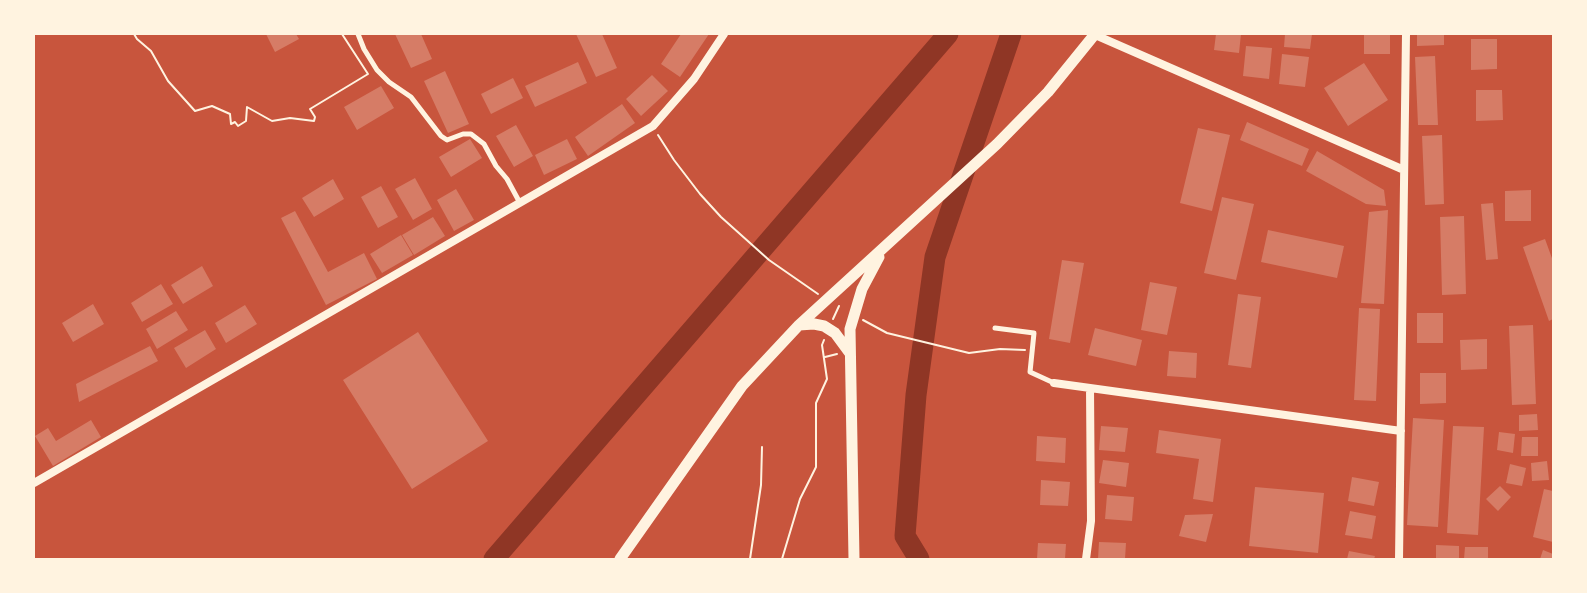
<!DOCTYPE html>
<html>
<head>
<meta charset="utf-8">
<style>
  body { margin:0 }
  #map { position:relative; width:1587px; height:593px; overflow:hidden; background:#c8553d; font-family:Manrope,sans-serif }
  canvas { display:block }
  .frame { position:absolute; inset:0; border:35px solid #fff3e0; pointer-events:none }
</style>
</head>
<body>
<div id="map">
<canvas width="1587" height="593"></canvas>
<div class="frame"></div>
</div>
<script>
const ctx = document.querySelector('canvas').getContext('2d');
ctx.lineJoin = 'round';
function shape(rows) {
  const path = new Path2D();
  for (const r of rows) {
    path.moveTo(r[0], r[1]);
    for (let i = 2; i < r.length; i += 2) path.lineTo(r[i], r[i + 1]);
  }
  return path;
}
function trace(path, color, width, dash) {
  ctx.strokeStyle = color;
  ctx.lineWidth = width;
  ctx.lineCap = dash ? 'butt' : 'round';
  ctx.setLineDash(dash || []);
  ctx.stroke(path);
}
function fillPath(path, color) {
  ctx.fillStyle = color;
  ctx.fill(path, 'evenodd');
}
trace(shape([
  [494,559,948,34],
  [919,559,905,536,916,395,935,257,1011,34]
]), '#8f3625', 21);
fillPath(shape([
  [266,34,296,34,299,39,275,52],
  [395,34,421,34,432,59,411,68],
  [576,34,602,34,617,68,596,77],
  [681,34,709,34,680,77,661,64],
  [1216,34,1241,34,1239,53,1214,50],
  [1285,34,1312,34,1310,49,1284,47],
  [1364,34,1390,34,1390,54,1364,54],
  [1417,34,1444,34,1444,45,1417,46],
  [1471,39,1497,39,1497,69,1471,70],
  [1246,46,1272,48,1269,79,1243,76],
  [1282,54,1309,57,1305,87,1279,84],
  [1435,56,1438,125,1418,125,1415,57],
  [578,62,587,83,535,107,525,86],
  [1364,63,1388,100,1348,126,1324,88],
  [445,71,469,124,448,133,424,81],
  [652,75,668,91,641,116,626,99],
  [513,78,523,98,491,114,481,94],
  [381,86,394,108,357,130,344,107],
  [1476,90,1502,90,1503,120,1476,121],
  [622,104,635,123,588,156,575,137],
  [1247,122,1309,149,1302,166,1240,140],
  [516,125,533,156,514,167,496,136],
  [1198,128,1230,135,1212,211,1180,203],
  [1442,135,1444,204,1425,205,1422,136],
  [470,139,482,158,451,177,439,157],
  [567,139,577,159,544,175,535,155],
  [1317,151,1384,190,1386,206,1366,204,1306,171],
  [415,178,432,209,413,220,395,189],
  [333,179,344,199,314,217,302,198],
  [381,186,398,217,378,228,361,197],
  [456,189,474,220,454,231,437,200],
  [1531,190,1531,221,1505,221,1505,191],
  [1222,197,1254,204,1236,280,1204,273],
  [1493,203,1498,259,1486,260,1481,204],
  [1388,210,1384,304,1361,303,1369,212],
  [295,211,328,272,364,253,377,279,326,305,281,218],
  [1464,216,1466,294,1442,295,1440,217],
  [433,217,445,236,414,255,402,235],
  [1268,230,1344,246,1337,278,1261,262],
  [401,235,413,255,382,273,370,254],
  [1545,239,1553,261,1553,319,1549,321,1523,247],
  [1062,260,1084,263,1070,343,1049,339],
  [202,266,213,286,183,304,171,285],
  [1150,282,1177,287,1167,335,1141,330],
  [161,284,173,304,142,322,131,303],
  [1238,294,1261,297,1251,368,1228,365],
  [93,304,104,324,73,342,62,323],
  [245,305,257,324,226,343,215,323],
  [1359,308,1380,309,1376,401,1354,400],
  [176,311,188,330,157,349,146,329],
  [1417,313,1443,313,1443,343,1417,343],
  [1533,325,1536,404,1512,405,1509,326],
  [1095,328,1142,340,1136,366,1088,355],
  [205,330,216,349,186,368,174,348],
  [418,332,488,441,412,489,343,380],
  [1487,339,1487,369,1461,370,1460,340],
  [150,346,158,361,79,402,76,384],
  [1169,351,1197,353,1196,378,1167,376],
  [1420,373,1446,373,1446,403,1420,404],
  [1537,414,1538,430,1519,431,1519,415],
  [1413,418,1444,420,1438,527,1407,525],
  [91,420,101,437,53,466,35,436,48,428,56,441],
  [1101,426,1128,428,1125,452,1099,450],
  [1453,426,1484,427,1478,535,1447,533],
  [1159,430,1221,439,1213,502,1193,499,1199,459,1156,453],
  [1499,432,1515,434,1513,453,1497,450],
  [1037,436,1066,438,1065,463,1036,461],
  [1522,437,1538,437,1538,456,1521,456],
  [1103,460,1129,463,1126,487,1099,483],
  [1547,461,1549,480,1532,481,1531,463],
  [1510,464,1526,468,1522,486,1506,483],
  [1352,477,1379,482,1374,506,1348,501],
  [1041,480,1070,482,1068,506,1040,505],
  [1500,486,1511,497,1498,511,1486,499],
  [1255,487,1324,493,1318,553,1249,546],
  [1544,489,1553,491,1553,542,1533,537],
  [1107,495,1134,497,1132,521,1105,519],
  [1350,511,1376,516,1372,539,1345,535],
  [1213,514,1206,542,1179,536,1185,515],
  [1099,542,1126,543,1125,559,1098,559],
  [1038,543,1066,544,1065,559,1037,559],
  [1436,545,1459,546,1459,559,1436,559],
  [1465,547,1488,547,1488,559,1464,559],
  [1543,550,1553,554,1553,559,1540,559],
  [1349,551,1375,556,1374,559,1347,559]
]), '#d67c66');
trace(shape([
  [134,34,137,39,151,51,168,81,195,111,212,106,230,114,231,124,235,122,238,126,246,121,247,107,272,121,290,118,314,121,315,117,310,109,368,74,342,34],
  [658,135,674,160,700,194,721,217,769,260,818,294],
  [833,319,839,306],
  [863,320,887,333,969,353,1000,349,1025,350],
  [825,357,837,354],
  [750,559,761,485,762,447],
  [782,559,800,499,816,467,816,403,827,379,822,345,824,340]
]), '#fff3e0', 2);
trace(shape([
  [358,34,364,49,377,70,389,82,411,97,441,136,447,140,463,134,471,134,484,144,496,166,507,179,520,203],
  [995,328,1034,333,1030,372,1054,383]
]), '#fff3e0', 5);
trace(shape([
  [1093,34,1404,170],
  [1054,383,1401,431],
  [34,483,653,126,694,79,724,34],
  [1086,559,1091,521,1090,388],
  [1399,559,1406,34]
]), '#fff3e0', 8);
trace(shape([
  [799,325,814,324,824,326,835,333,849,352],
  [620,559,742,386,799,325,997,144,1048,92,1095,34],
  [854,559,850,329,862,289,879,257]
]), '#fff3e0', 11);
</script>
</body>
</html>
